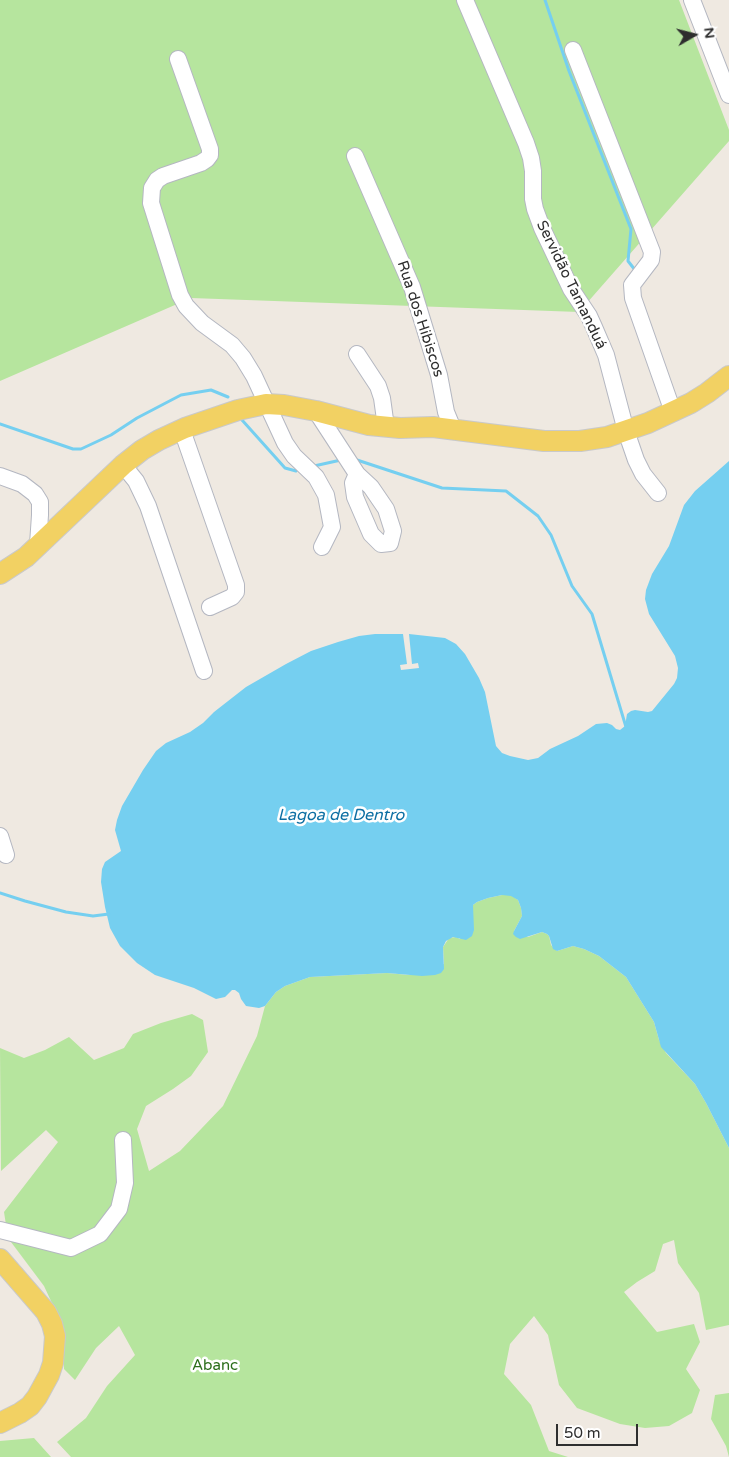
<!DOCTYPE html>
<html>
<head>
<meta charset="utf-8">
<style>
  body { margin:0 }
  #map { position:relative; width:729px; height:1457px; overflow:hidden; background:#efe9e1; font-family:"Varela Round",sans-serif }
  canvas { display:block }
  .north { position:absolute; left:669px; top:10px; width:50px; height:50px; -webkit-text-stroke:4px #fff; paint-order:stroke; rotate:82deg; font-size:14px; font-weight:700; line-height:20px; text-align:center; color:#2e2e2e }
  .north::after { content:''; display:block; margin:auto; width:18px; height:22px; background:#2e2e2e; clip-path:polygon(50% 0,100% 100%,50% 72%,0 100%) }
  .scale { position:absolute; left:556px; top:1424px; width:82px; height:22px; box-sizing:border-box; border:2px solid #2e2e2e; border-top:0; padding-left:6px; font-size:15px; line-height:18px; white-space:nowrap; color:#2e2e2e; -webkit-text-stroke:4px #fff; paint-order:stroke }
</style>
</head>
<body>
<div id="map">
<canvas width="729" height="1457"></canvas>
<div class="north">N</div>
<div class="scale">50 m</div>
</div>
<script>
const ctx = document.querySelector('canvas').getContext('2d');
ctx.lineJoin = 'round';
function fillPath(path, color) {
  ctx.fillStyle = color;
  ctx.fill(path, 'evenodd');
}
function shape(rows) {
  const path = new Path2D();
  for (const r of rows) {
    path.moveTo(r[0], r[1]);
    for (let i = 2; i < r.length; i += 2) path.lineTo(r[i], r[i + 1]);
  }
  return path;
}
function trace(path, color, width, dash) {
  ctx.strokeStyle = color;
  ctx.lineWidth = width;
  ctx.lineCap = dash ? 'butt' : 'round';
  ctx.setLineDash(dash || []);
  ctx.stroke(path);
}
function label(font, color, halo, rows, align = 'center') {
  ctx.font = font + ' "Varela Round",sans-serif';
  ctx.lineWidth = 5;
  ctx.setLineDash([]);
  ctx.textBaseline = 'middle';
  ctx.strokeStyle = halo;
  ctx.fillStyle = color;
  for (const [text, x, y, turn = 0] of rows) {
    ctx.save();
    ctx.translate(x, y);
    ctx.rotate((+turn || 0) * Math.PI / 180);
    ctx.textAlign = isNaN(turn) ? turn : align;
    if (halo) ctx.strokeText(text, 0, 0);
    ctx.fillText(text, 0, 0);
    ctx.restore();
  }
}
fillPath(shape([
  [0,0,679,0,729,130,729,141,579,312,191,298,0,381],
  [502,895,511,895,518,900,521,908,522,916,514,931,528,937,542,932,547,934,549,936,551,945,557,951,573,946,584,949,599,956,626,977,654,1022,659,1040,666,1053,695,1084,706,1103,729,1148,729,1325,706,1330,699,1293,678,1263,674,1240,663,1244,655,1271,637,1282,624,1292,657,1332,694,1324,700,1342,686,1369,700,1390,692,1413,669,1426,645,1428,620,1424,577,1408,559,1385,548,1335,534,1316,510,1344,504,1374,531,1405,549,1451,568,1457,71,1457,57,1442,86,1418,107,1386,135,1355,119,1326,96,1348,75,1380,64,1369,64,1329,44,1286,8,1238,4,1212,58,1142,46,1130,1,1171,0,1048,24,1058,45,1050,69,1037,94,1060,124,1048,133,1034,161,1023,192,1014,203,1020,208,1052,191,1076,173,1089,146,1106,137,1129,149,1171,180,1151,223,1106,257,1036,265,1006,276,992,285,986,310,977,387,973,409,975,444,964,443,947,449,938,456,937,460,939,473,910,473,905,477,902,488,898],
  [729,1393,729,1457,726,1446,711,1419,715,1395],
  [34,1438,51,1457,0,1457,0,1441]
]), '#b6e59e');
fillPath(shape([
  [729,461,729,1148,706,1103,695,1084,661,1047,654,1022,626,977,599,956,584,949,573,946,557,951,553,949,549,936,547,934,542,932,520,939,516,937,513,934,514,931,522,916,521,908,518,900,511,896,502,895,488,898,477,902,473,905,474,930,472,936,466,940,453,937,446,941,443,947,444,969,441,973,435,975,422,976,387,973,310,977,285,986,276,992,265,1006,259,1008,246,1006,241,999,239,993,235,990,232,990,225,997,216,999,194,988,155,975,137,963,120,946,110,928,105,907,101,882,102,869,105,862,121,851,115,830,117,820,122,806,143,770,156,751,166,743,190,732,203,723,214,712,246,687,286,664,311,651,338,642,359,636,375,634,409,634,445,638,456,644,465,654,479,678,485,692,496,746,502,753,510,756,528,760,538,758,550,749,578,736,596,724,607,723,612,725,616,729,620,730,625,726,627,714,631,711,635,710,648,712,652,711,674,684,677,678,678,668,675,656,649,614,645,599,646,590,652,574,669,546,684,505,695,491]
]), '#75cff0');
fillPath(shape([
  [403,634,409,634,412,664,418,663,419,668,401,670,400,665,407,664]
]), '#efe9e1');
trace(shape([
  [545,0,569,71,631,229,628,261,635,270],
  [242,420,285,468,296,471],
  [0,424,73,449,81,449,111,435,137,418,181,395,211,390,228,397],
  [357,460,442,488,506,491,538,516,551,535,572,586,592,614,626,727],
  [314,466,341,460],
  [0,893,25,901,66,912,93,916,109,914]
]), '#75cff0', 3);
const minor = shape([
  [465,0,526,143,531,158,533,171,533,199,535,209,542,228,571,289,589,316,594,327,606,355,626,431,636,460,643,474,658,493],
  [692,0,729,95],
  [573,50,652,252,651,260,632,285,633,298,673,412],
  [178,59,210,149,210,155,207,159,201,163,163,176,157,180,152,188,151,203,180,295,186,306,202,323,232,345,243,358,254,376,285,443,294,456,316,477,326,495,332,527,322,547],
  [355,156,412,287,439,375,446,412,453,429],
  [357,354,378,386,382,398,386,427],
  [316,411,357,474,371,487,386,509,393,531,390,543,381,544,371,534,355,497,353,483,357,474],
  [182,430,236,585,236,592,232,597,210,607],
  [123,465,136,481,148,506,204,671],
  [0,476,22,484,35,494,40,502,40,515,38,544],
  [0,836,6,855],
  [0,1230,71,1248,100,1234,119,1209,125,1183,123,1140]
]);
const major = shape([
  [0,574,26,557,123,465,142,450,159,440,185,428,238,410,266,404,284,405,316,411,369,425,400,428,433,427,544,441,580,441,607,437,648,423,691,403,707,393,729,376],
  [0,1259,46,1312,52,1324,55,1336,53,1363,49,1375,37,1397,30,1406,20,1413,0,1423]
]);
trace(minor, '#b4b7c1', 18);
trace(major, '#c9c9c9', 22);
trace(minor, '#fff', 16);
trace(major, '#f2d163', 20);
label('15px', '#2e2e2e', '#fff', [
  ["Servidão Tamanduá",571,285,64],
  ["Rua dos Hibiscos",420,319,72]
]);
label('15px', '#2c6e1b', '#fff', [
  ["Abanc",215,1366]
]);
label('italic 16px', '#0d6fa3', '#fff', [
  ["Lagoa de Dentro",341,816]
]);
</script>
</body>
</html>
